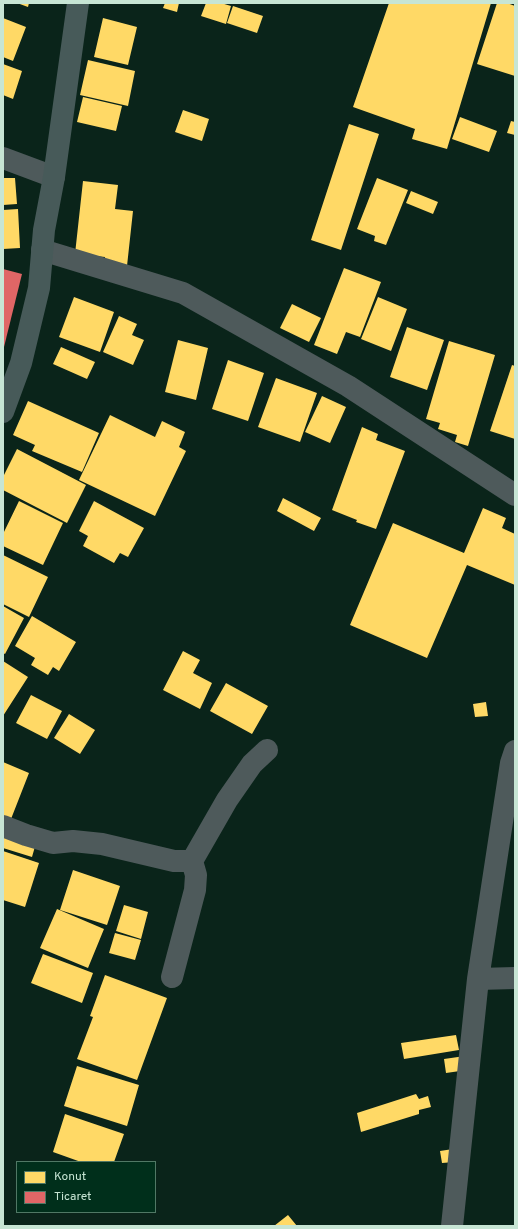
<!DOCTYPE html>
<html>
<head>
<meta charset="utf-8">
<style>
  body { margin:0 }
  #map { position:relative; width:518px; height:1229px; overflow:hidden; background:#0a241a; font-family:Overpass,sans-serif }
  canvas { display:block }
  .frame { position:absolute; inset:0; border:4px solid #c7e5d4; pointer-events:none }
  .legend { position:absolute; left:16px; top:1161px; width:140px; height:52px; box-sizing:border-box; background:#002f1b; border:1px solid #507865; margin:0; padding:5px 7px; list-style:none; font-size:12px; color:#c7e5d4 }
  .legend li { display:flex; align-items:center; gap:8px; height:20px }
  .legend b { width:20px; border:1px solid #507865 }
</style>
</head>
<body>
<div id="map">
<canvas width="518" height="1229"></canvas>
<div class="frame"></div>
<ul class="legend">
<li><b style="height:11px;background:#ffd966"></b>Konut</li>
<li><b style="height:11px;background:#e06666"></b>Ticaret</li>
</ul>
</div>
<script>
const ctx = document.querySelector('canvas').getContext('2d');
ctx.lineJoin = 'round';
function fillPath(path, color) {
  ctx.fillStyle = color;
  ctx.fill(path, 'evenodd');
}
function shape(rows) {
  const path = new Path2D();
  for (const r of rows) {
    path.moveTo(r[0], r[1]);
    for (let i = 2; i < r.length; i += 2) path.lineTo(r[i], r[i + 1]);
  }
  return path;
}
function trace(path, color, width, dash) {
  ctx.strokeStyle = color;
  ctx.lineWidth = width;
  ctx.lineCap = dash ? 'butt' : 'round';
  ctx.setLineDash(dash || []);
  ctx.stroke(path);
}
fillPath(shape([
  [17,3,29,3,28,7],
  [165,3,179,3,177,12,163,8],
  [206,3,221,3,231,6,226,24,201,16],
  [389,3,491,3,447,149,412,139,415,129,353,107],
  [497,3,507,3,515,6,515,76,477,64],
  [233,6,263,16,257,33,227,23],
  [3,18,26,27,13,61,3,57],
  [103,18,137,27,128,65,94,57],
  [88,60,135,71,128,106,80,95],
  [3,64,22,71,13,99,3,95],
  [83,97,122,106,116,131,77,122],
  [183,110,209,119,202,141,175,132],
  [460,117,497,131,489,152,452,139],
  [511,121,515,122,515,135,507,133],
  [349,124,379,134,341,250,311,240],
  [3,178,15,178,17,204,3,205],
  [377,178,408,190,386,245,374,241,375,236,357,229],
  [83,181,118,185,115,209,133,211,127,266,104,264,105,257,75,254],
  [411,191,438,202,433,214,406,203],
  [18,209,20,248,3,249,3,210],
  [344,268,381,282,360,337,346,332,337,354,314,345],
  [74,297,114,312,100,352,59,337],
  [378,297,407,309,391,351,361,339],
  [292,304,321,318,309,342,280,328],
  [119,316,137,324,132,335,144,340,133,365,103,352],
  [407,327,444,340,427,390,390,377],
  [178,340,208,348,196,400,165,392],
  [449,341,495,355,468,446,455,442,457,435,438,429,440,423,426,419],
  [61,347,95,362,87,379,53,364],
  [228,360,264,373,248,421,212,409],
  [512,365,515,366,515,439,490,431],
  [276,378,317,393,300,442,258,427],
  [322,396,346,407,330,443,305,432],
  [28,401,99,433,82,472,32,451,35,445,13,435],
  [110,415,155,437,162,421,185,432,179,447,186,451,155,516,79,480],
  [362,427,378,434,376,440,405,451,376,529,356,522,357,520,332,510],
  [17,449,86,485,67,523,3,490,3,477],
  [283,498,321,518,314,531,277,511],
  [19,501,63,523,43,565,3,546,3,534],
  [94,501,144,528,128,557,120,553,114,563,83,546,88,536,79,531],
  [483,508,506,518,502,528,515,534,515,585,467,565,427,658,350,625,393,523,464,553],
  [3,555,48,577,29,617,3,604],
  [3,606,24,618,5,654,3,653],
  [32,616,76,642,59,671,53,667,48,675,31,665,35,658,15,646],
  [183,651,200,660,193,673,212,683,200,709,163,690],
  [3,661,28,677,3,716],
  [226,683,268,706,252,734,210,711],
  [31,695,62,711,47,739,16,723],
  [486,702,488,716,475,717,473,704],
  [69,714,95,730,80,754,54,738],
  [3,762,29,773,11,819,3,816],
  [5,834,36,843,32,857,3,848,3,840],
  [3,851,39,863,25,907,3,900],
  [73,870,120,886,107,925,60,910],
  [124,905,148,912,141,939,116,931],
  [57,909,104,929,88,968,40,948],
  [115,933,141,940,135,960,109,953],
  [43,954,93,973,82,1003,31,983],
  [105,975,167,998,137,1080,77,1059,93,1017,90,1016],
  [456,1035,459,1050,404,1059,401,1043],
  [465,1056,467,1070,446,1073,444,1059],
  [77,1066,139,1085,127,1126,64,1106],
  [416,1094,419,1099,428,1096,431,1107,419,1110,419,1114,361,1132,357,1113],
  [65,1114,124,1134,114,1162,81,1162,53,1152],
  [453,1149,455,1162,442,1163,440,1151],
  [288,1215,297,1226,274,1226]
]), '#ffd966');
fillPath(shape([
  [3,269,22,274,4,347,3,347]
]), '#e06666');
trace(shape([
  [3,158,54,177],
  [42,250,183,293,348,386,515,495],
  [3,826,26,835,53,843,73,841,102,844,174,861,192,861,227,800,252,764,267,750],
  [172,977,195,890,196,875,192,861],
  [478,979,515,978],
  [452,1226,478,979,511,763,515,751]
]), '#4e5a5b', 22);
trace(shape([
  [3,412,21,363,39,288,44,230,54,177,78,3]
]), '#475a59', 22);
</script>
</body>
</html>
